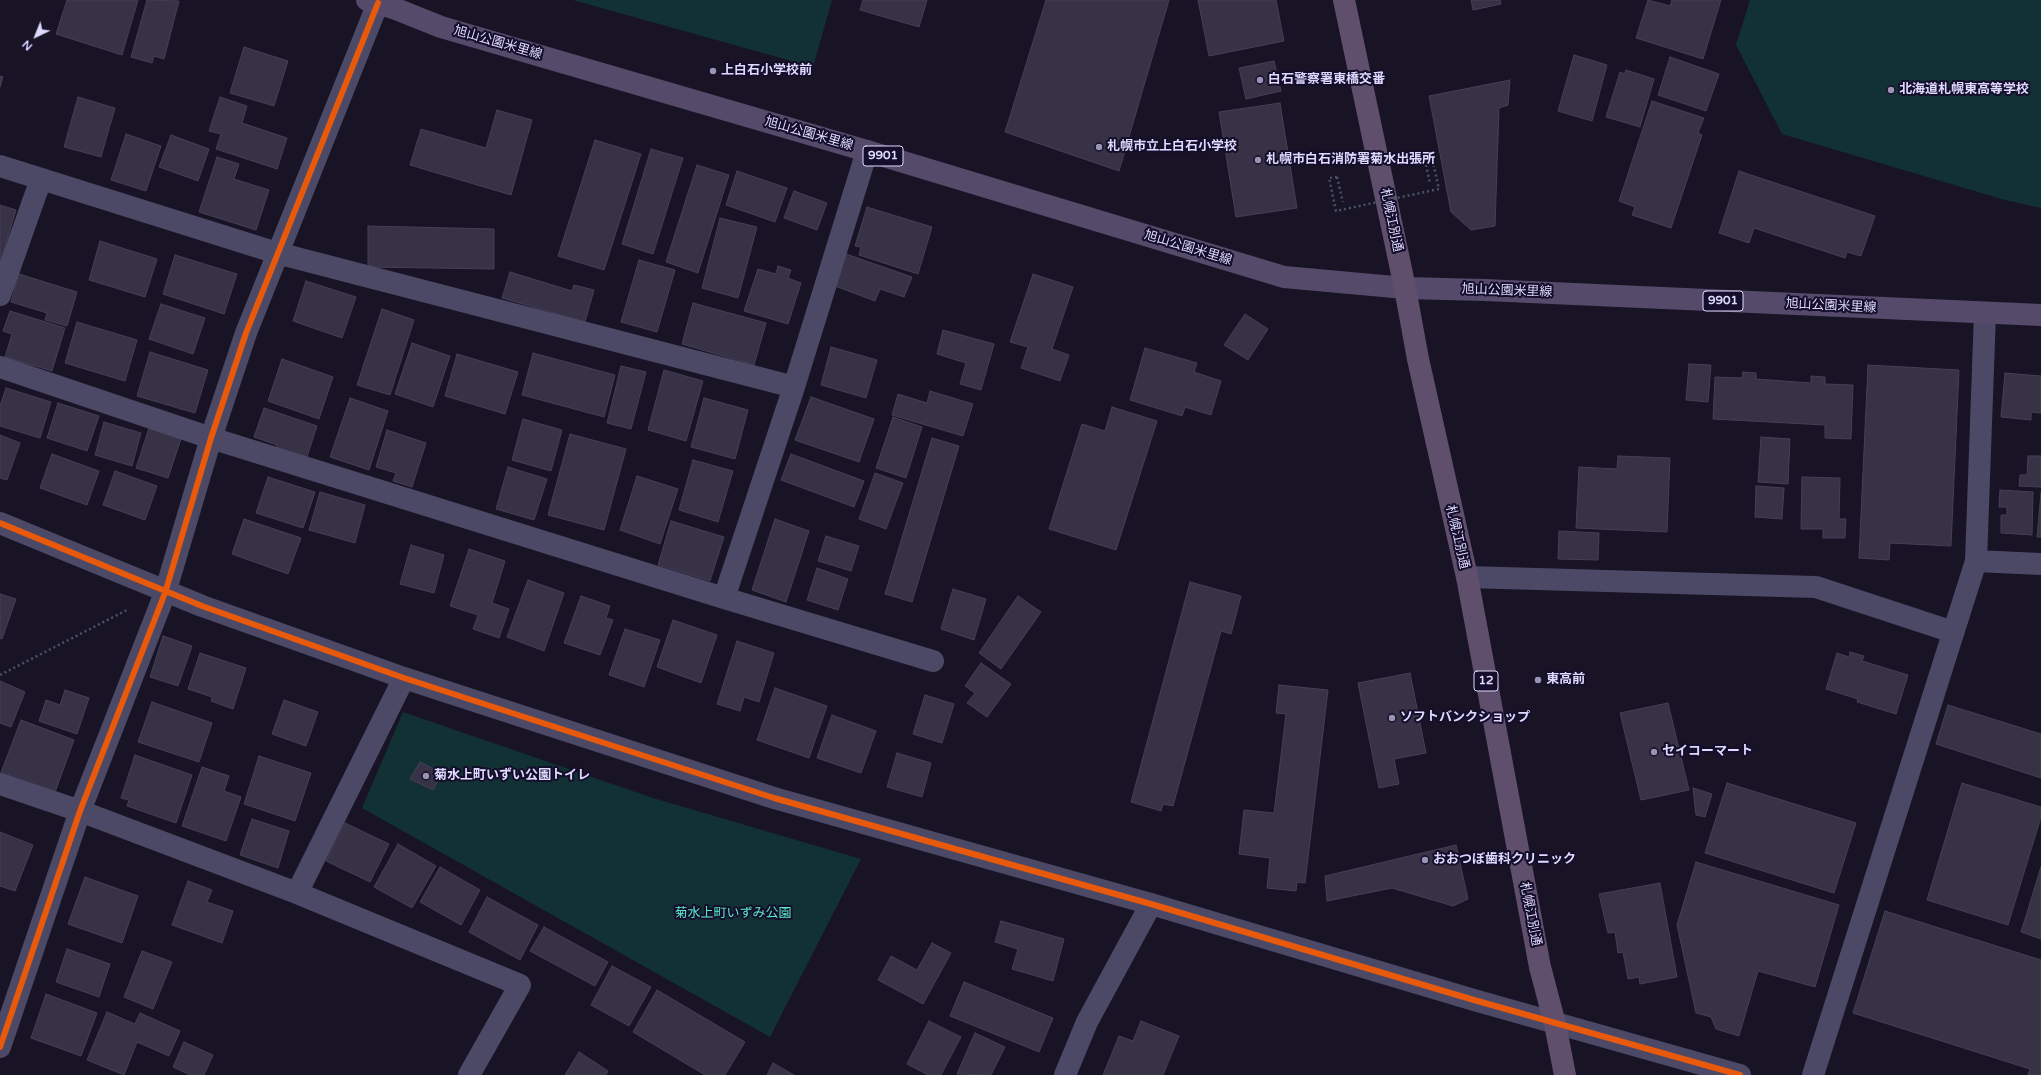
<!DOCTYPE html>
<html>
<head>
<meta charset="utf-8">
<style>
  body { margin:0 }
  #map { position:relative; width:2041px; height:1075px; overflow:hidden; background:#181425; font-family:"Varela Round",sans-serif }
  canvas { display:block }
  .north { position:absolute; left:16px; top:16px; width:40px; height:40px; -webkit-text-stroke:3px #140e2b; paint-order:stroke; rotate:223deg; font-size:11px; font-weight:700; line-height:16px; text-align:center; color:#dfd9ff }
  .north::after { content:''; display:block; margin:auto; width:14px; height:18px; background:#dfd9ff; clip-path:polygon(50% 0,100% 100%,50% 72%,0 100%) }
</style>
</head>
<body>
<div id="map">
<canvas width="2041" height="1075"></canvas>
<div class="north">N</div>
</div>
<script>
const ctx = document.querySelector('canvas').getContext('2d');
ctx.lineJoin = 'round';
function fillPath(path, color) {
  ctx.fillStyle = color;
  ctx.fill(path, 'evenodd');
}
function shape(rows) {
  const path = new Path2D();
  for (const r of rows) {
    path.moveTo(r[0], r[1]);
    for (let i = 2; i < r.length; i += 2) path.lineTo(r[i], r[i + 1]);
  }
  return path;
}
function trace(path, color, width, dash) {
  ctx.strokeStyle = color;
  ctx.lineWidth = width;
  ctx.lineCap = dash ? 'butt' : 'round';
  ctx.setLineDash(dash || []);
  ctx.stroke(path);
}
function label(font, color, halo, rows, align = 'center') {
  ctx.font = font + ' "Varela Round","Noto Sans JP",sans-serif';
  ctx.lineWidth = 4;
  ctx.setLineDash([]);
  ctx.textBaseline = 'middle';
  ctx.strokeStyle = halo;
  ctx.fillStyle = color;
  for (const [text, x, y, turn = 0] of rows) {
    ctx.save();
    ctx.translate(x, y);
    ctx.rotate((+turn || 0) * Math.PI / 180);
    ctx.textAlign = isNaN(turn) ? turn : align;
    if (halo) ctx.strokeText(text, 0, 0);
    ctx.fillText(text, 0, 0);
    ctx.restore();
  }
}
fillPath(shape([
  [573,0,832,0,813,67],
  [1750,0,2041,0,2041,208,2005,200,1782,134,1736,45],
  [403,712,653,798,861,859,770,1037,362,808]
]), '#123134');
const building = shape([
  [67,0,138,0,122,55,56,34,67,0],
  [147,0,179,1,164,59,154,56,152,63,131,57,147,0],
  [863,0,927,0,919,27,860,10,863,0],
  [1046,0,1169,0,1119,171,1005,132,1046,0],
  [1198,0,1276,0,1284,41,1209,56,1198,0],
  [1471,0,1500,0,1501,4,1473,10,1471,0],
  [1648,0,1670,6,1672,0,1721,0,1703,59,1636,38,1648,0],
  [244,47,288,61,274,106,230,93,244,47],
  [1574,55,1607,65,1592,121,1558,111,1574,55],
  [1670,57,1719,74,1706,111,1658,95,1670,57],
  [1274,61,1281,91,1246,99,1239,68,1274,61],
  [1626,70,1654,79,1640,127,1606,117,1620,72,1625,74,1626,70],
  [0,76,3,77,0,87,0,76],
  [1510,80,1508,105,1499,108,1495,226,1471,230,1451,212,1429,96,1510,80],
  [78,97,115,108,101,157,64,147,78,97],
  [220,97,247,106,242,123,287,138,277,169,216,149,221,134,209,131,220,97],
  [1652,101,1704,118,1698,133,1702,135,1671,228,1632,215,1635,207,1619,201,1652,101],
  [1280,103,1297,208,1236,217,1219,112,1280,103],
  [497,110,532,120,511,195,410,165,421,129,486,148,497,110],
  [126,134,161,146,146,191,111,180,126,134],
  [171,135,209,149,198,181,159,167,171,135],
  [595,140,641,154,604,270,558,256,595,140],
  [651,149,683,158,653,254,622,244,651,149],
  [217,157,239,164,234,179,269,190,256,230,199,212,217,157],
  [697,165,729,175,698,273,666,262,697,165],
  [737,171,787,188,775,222,726,205,737,171],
  [1739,171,1875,216,1861,256,1847,252,1845,258,1754,228,1749,243,1719,233,1739,171],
  [794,191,827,203,817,230,784,218,794,191],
  [0,205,16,210,0,264,0,205],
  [867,207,932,227,918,274,859,255,861,247,855,246,867,207],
  [720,218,757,227,738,298,702,288,720,218],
  [368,226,494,229,494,269,368,267,368,226],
  [100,241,157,259,145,297,89,280,100,241],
  [846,254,912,277,904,297,880,289,875,301,835,286,846,254],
  [175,255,237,274,224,314,163,294,175,255],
  [639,260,675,270,657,332,621,322,639,260],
  [778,266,791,270,788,278,801,283,788,324,744,311,758,269,776,274,778,266],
  [510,272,572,291,574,285,594,290,585,322,502,298,510,272],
  [19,274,77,292,67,326,45,320,47,313,11,302,19,274],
  [1033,274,1073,287,1052,349,1069,355,1060,381,1021,368,1028,347,1010,342,1033,274],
  [306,281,356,297,342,338,293,321,306,281],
  [693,303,766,323,754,365,682,344,693,303],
  [161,304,205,318,193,354,149,339,161,304],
  [382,309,414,320,390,395,357,385,382,309],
  [10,311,65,328,52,371,5,357,12,334,3,331,10,311],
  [1245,314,1268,329,1248,360,1224,345,1245,314],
  [77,322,137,340,125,381,65,363,77,322],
  [943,330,994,344,981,390,960,384,966,363,937,354,943,330],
  [412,343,450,356,433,407,395,394,412,343],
  [831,347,877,360,866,398,821,385,831,347],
  [1145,348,1197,363,1194,372,1221,381,1211,415,1185,407,1182,416,1130,400,1145,348],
  [150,352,208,370,195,413,137,396,150,352],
  [533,353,615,375,604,417,522,395,533,353],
  [457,354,518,372,505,414,445,396,457,354],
  [282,359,333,377,319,419,268,401,282,359],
  [1689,364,1711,365,1708,402,1686,400,1689,364],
  [1868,365,1959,370,1951,546,1890,543,1889,560,1859,558,1868,365],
  [621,366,646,372,631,429,607,423,621,366],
  [664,370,703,381,686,441,648,430,664,370],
  [1743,372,1756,373,1756,379,1811,383,1811,376,1825,377,1825,384,1853,385,1851,439,1825,438,1825,425,1713,419,1715,377,1742,378,1743,372],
  [2005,373,2041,376,2041,413,2031,412,2031,420,2001,417,2005,373],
  [6,388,51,402,40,438,0,426,0,406,6,388],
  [930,391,973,404,963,436,892,415,898,394,927,403,930,391],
  [811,397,874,419,859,462,795,440,811,397],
  [350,398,388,411,369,470,330,457,350,398],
  [704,398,748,410,735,459,691,447,704,398],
  [58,403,99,416,87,451,47,438,58,403],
  [1112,407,1157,421,1116,550,1049,529,1082,424,1105,431,1112,407],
  [264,408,317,426,305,463,275,453,277,445,254,437,264,408],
  [893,417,922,427,906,478,876,468,893,417],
  [523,419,562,430,551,471,512,460,523,419],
  [104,422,141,433,132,466,95,455,104,422],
  [149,428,181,439,168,478,136,468,149,428],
  [387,430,426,443,412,487,393,481,396,473,376,467,387,430],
  [570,434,626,449,604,530,548,515,570,434],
  [0,435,20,443,7,480,0,478,0,435],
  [1761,437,1790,439,1788,484,1758,482,1761,437],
  [932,438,959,446,912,602,885,594,932,438],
  [52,454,99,471,87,505,40,488,52,454],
  [791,454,864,481,854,507,781,480,791,454],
  [1618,456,1670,458,1667,532,1576,528,1579,467,1617,469,1618,456],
  [2028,456,2041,456,2041,487,2019,486,2020,475,2027,475,2028,456],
  [693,460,733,471,718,522,679,510,693,460],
  [508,467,547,479,534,520,496,509,508,467],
  [115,471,157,486,145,520,103,505,115,471],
  [875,473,903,483,886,529,859,519,875,473],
  [637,476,678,489,660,544,620,530,637,476],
  [268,477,315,492,303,528,256,513,268,477],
  [1802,477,1840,478,1839,519,1846,519,1845,538,1823,538,1823,529,1801,529,1802,477],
  [1756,486,1784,488,1782,519,1755,517,1756,486],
  [2000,490,2033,492,2032,535,2001,533,2001,515,2007,515,2007,507,1999,507,2000,490],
  [320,492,365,505,355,543,309,530,320,492],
  [2041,493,2041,537,2037,537,2041,493],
  [244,519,301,538,288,574,232,554,244,519],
  [775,519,809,531,786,602,752,590,775,519],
  [671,521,724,537,710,581,658,565,671,521],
  [1559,531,1599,533,1598,560,1558,559,1559,531],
  [826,536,859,546,851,571,818,561,826,536],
  [411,545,444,555,434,593,400,584,411,545],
  [469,549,505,561,492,603,509,609,499,638,473,629,478,615,450,606,469,549],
  [817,568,848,579,838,610,807,600,817,568],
  [528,580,564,593,544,651,507,637,528,580],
  [1190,582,1241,596,1231,634,1221,631,1173,806,1163,804,1161,811,1131,802,1190,582],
  [953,589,986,599,974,640,941,629,953,589],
  [0,594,16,599,2,639,0,638,0,594],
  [581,596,610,606,606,618,613,620,600,655,564,643,581,596],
  [1018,596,1041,612,1001,669,979,653,1018,596],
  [673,620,717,635,701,683,657,667,673,620],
  [625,629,660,640,644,687,609,675,625,629],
  [163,636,192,646,178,686,150,677,163,636],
  [737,641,774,653,759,702,744,697,740,711,717,704,737,641],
  [1850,652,1864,656,1862,661,1908,675,1896,714,1857,702,1858,699,1826,689,1837,653,1849,657,1850,652],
  [200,653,246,668,233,709,211,701,212,697,188,689,200,653],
  [981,663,1011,684,987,717,967,703,975,693,965,686,981,663],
  [1410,673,1426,753,1394,759,1399,784,1379,788,1358,683,1410,673],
  [0,681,25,692,11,727,0,723,0,681],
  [1279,685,1328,690,1305,883,1297,882,1296,891,1267,888,1270,858,1239,854,1244,810,1274,813,1286,714,1276,713,1279,685],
  [775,688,827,706,809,758,757,740,775,688],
  [65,690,89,698,77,734,39,721,46,700,60,705,65,690],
  [925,695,954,704,942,743,913,734,925,695],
  [284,700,318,712,306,746,272,734,284,700],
  [152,702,212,723,199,762,138,742,152,702],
  [1668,703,1689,790,1641,800,1620,713,1668,703],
  [1948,705,2041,734,2041,778,1936,744,1948,705],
  [832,715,876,731,861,773,817,758,832,715],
  [21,720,74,740,54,795,0,775,21,720],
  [897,753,931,763,922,797,887,787,897,753],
  [135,755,192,775,176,823,127,806,129,800,121,798,135,755],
  [259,756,311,773,295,821,244,804,259,756],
  [420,762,442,773,433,790,410,779,420,762],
  [202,767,229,776,224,791,241,797,226,841,182,826,202,767],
  [1727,783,1856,823,1834,893,1705,853,1727,783],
  [1962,783,2041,807,2041,817,2008,925,1927,900,1962,783],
  [1693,788,1712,794,1705,817,1696,815,1693,788],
  [252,819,289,831,278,868,240,855,252,819],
  [345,823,389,844,370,882,326,861,345,823],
  [0,832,33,845,15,891,0,886,0,832],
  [398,844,436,866,412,908,374,887,398,844],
  [1456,845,1468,899,1453,906,1392,888,1327,901,1325,876,1456,845],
  [1696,862,1839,905,1815,987,1758,971,1739,1036,1716,1029,1711,1017,1696,1013,1677,925,1696,862],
  [440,867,480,890,461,925,420,902,440,867],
  [2041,867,2041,939,2021,932,2041,867],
  [85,877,138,896,122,943,68,924,85,877],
  [188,881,212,890,207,902,233,911,222,943,172,925,188,881],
  [1660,883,1677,977,1640,984,1639,977,1628,979,1623,952,1618,953,1615,932,1608,933,1599,894,1660,883],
  [487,897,538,925,520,960,469,932,487,897],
  [1885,911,2041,960,2041,1075,2028,1075,2030,1069,1853,1013,1885,911],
  [1001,921,1064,939,1053,981,1012,969,1018,949,995,942,1001,921],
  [544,927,608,962,595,986,530,951,544,927],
  [932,943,951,953,923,1004,878,980,891,956,917,970,932,943],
  [67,949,110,964,99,997,56,982,67,949],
  [142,951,172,962,153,1009,124,997,142,951],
  [612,966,651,987,629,1026,591,1005,612,966],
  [964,982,1053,1018,1039,1052,950,1016,964,982],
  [657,990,745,1042,725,1075,705,1075,633,1032,657,990],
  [46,994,97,1013,81,1056,31,1038,46,994],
  [107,1012,135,1024,140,1013,180,1031,169,1056,137,1042,124,1075,87,1060,107,1012],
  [929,1021,961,1037,941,1075,928,1075,907,1064,929,1021],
  [1141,1021,1179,1036,1163,1075,1103,1075,1119,1036,1133,1041,1141,1021],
  [975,1033,1005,1047,991,1075,957,1074,975,1033],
  [184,1042,213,1055,204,1075,190,1075,173,1067,184,1042],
  [579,1052,608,1071,606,1075,565,1075,579,1052],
  [773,1063,794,1075,767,1075,773,1063]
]);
fillPath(building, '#373246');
trace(building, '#453f58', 1);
trace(shape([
  [1425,160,1430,184],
  [1337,177,1343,202],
  [0,675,129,609]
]), '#465466', 2.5, [2, 3]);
trace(shape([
  [0,166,277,253,794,387],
  [0,295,41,179],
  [1985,313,1976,561,2041,564],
  [0,367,211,438,724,598,794,387,867,151],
  [0,523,202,606,404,678,774,798,1151,904,1474,1000,1740,1075],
  [1467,577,1816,587,1953,632],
  [724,598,933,661],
  [0,784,80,811,297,893,520,985,469,1075],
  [297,893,404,678],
  [0,1047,80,811,165,593,211,438,246,333,378,3],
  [1065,1075,1087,1022,1151,904],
  [1813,1075,1976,561]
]), '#4c4966', 22);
trace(shape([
  [367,0,396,9,441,27,867,151,1284,277,1405,288,1485,290,2041,315]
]), '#564a6b', 22);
trace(shape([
  [1344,0,1405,288,1418,359,1467,577,1540,967,1555,1024,1565,1075]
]), '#5f4e6c', 22);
trace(shape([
  [1337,177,1329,178,1336,211,1439,189,1432,158,1425,160]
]), '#465466', 2.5, [2, 3]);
trace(shape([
  [0,523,202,606,404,678,774,798,1151,904,1474,1000,1740,1075],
  [0,1047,80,811,165,593,211,438,246,333,378,3]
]), '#e8590c', 6);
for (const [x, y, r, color] of [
  [713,71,4,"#9994b3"],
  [1260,80,4,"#9994b3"],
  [1891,90,4,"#9994b3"],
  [1099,147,4,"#9994b3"],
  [1258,160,4,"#9994b3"],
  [1538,680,4,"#9994b3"],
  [1392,718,4,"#9994b3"],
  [1654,752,4,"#9994b3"],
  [426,776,4,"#9994b3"],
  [1425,860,4,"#9994b3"]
]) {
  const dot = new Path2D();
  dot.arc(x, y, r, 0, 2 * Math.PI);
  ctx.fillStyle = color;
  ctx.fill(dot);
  trace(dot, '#140e2b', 1.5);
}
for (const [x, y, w] of [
  [883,156,40],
  [1723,301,40],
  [1486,681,24]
]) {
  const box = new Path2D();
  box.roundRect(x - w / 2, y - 10, w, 20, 3);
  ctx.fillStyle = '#140e2b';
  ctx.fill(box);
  trace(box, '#dfd9ff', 1);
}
label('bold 12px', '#dfd9ff', null, [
  ["9901",883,156],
  ["9901",1723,301],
  ["12",1486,681]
]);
label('13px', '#dfd9ff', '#140e2b', [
  ["旭山公園米里線",498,43,16],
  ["旭山公園米里線",809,134,16],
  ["札幌江別通",1391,220,78],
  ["旭山公園米里線",1188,248,17],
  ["旭山公園米里線",1507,291,2],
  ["旭山公園米里線",1831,306,3],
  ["札幌江別通",1457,537,77],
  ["札幌江別通",1530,914,79]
]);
label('bold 13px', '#dfd9ff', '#140e2b', [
  ["上白石小学校前",721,71],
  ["白石警察署東橋交番",1268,80],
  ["北海道札幌東高等学校",1899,90],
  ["札幌市立上白石小学校",1107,147],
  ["札幌市白石消防署菊水出張所",1266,160],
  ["東高前",1546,680],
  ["ソフトバンクショップ",1400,718],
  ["セイコーマート",1662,752],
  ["菊水上町いずい公園トイレ",434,776],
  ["おおつぼ歯科クリニック",1433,860]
], 'left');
label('13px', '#58ebcd', '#140e2b', [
  ["菊水上町いずみ公園",733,914]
]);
</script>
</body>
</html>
